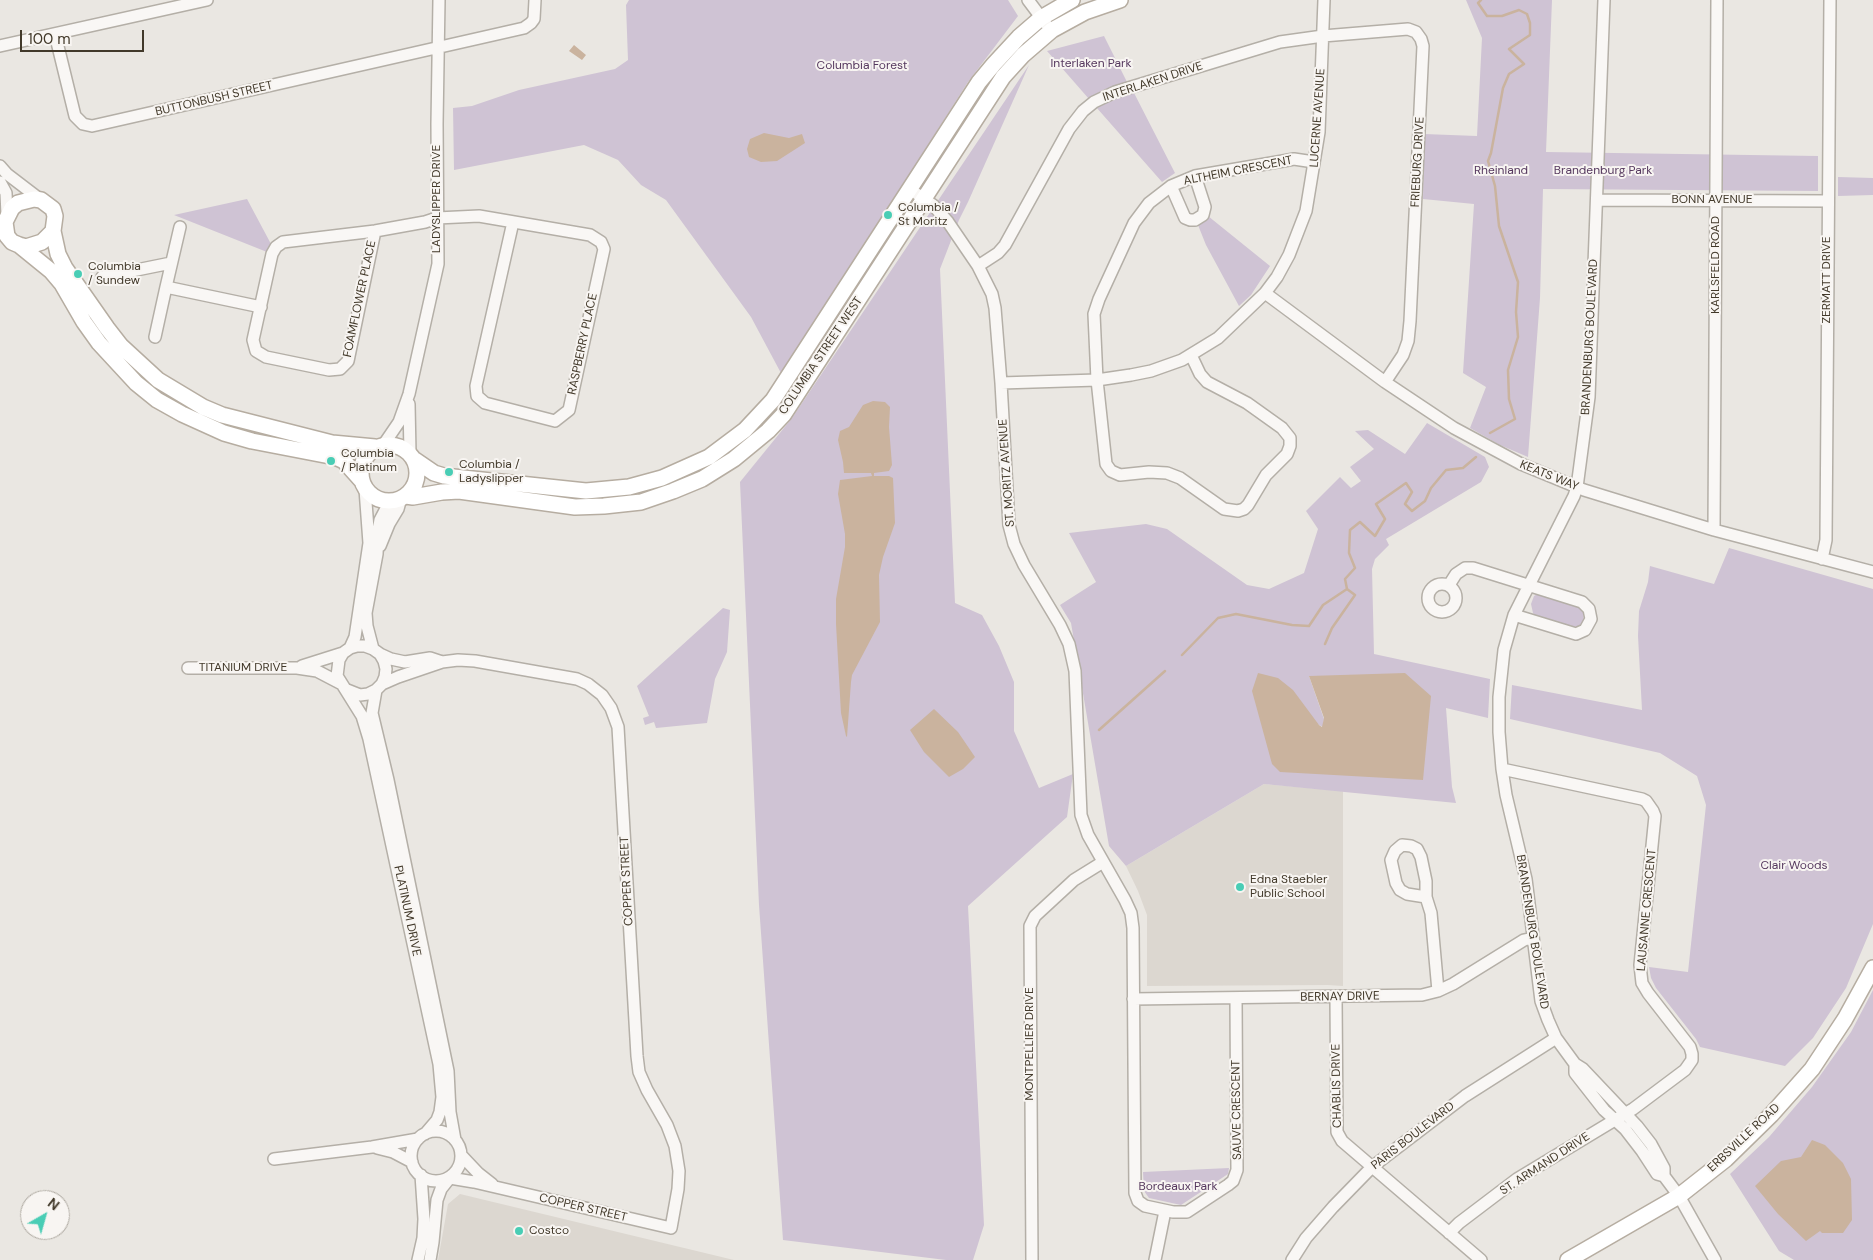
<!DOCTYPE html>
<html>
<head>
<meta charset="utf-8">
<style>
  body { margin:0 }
  #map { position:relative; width:1873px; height:1260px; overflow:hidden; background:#eae7e2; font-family:"DM Sans",sans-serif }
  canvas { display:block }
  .north { position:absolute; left:20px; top:1190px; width:50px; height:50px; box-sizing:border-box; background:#f8f5f2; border:1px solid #afaaa2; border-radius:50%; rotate:38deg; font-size:14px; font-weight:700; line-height:20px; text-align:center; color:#42392a }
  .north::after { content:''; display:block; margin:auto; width:18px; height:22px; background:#49cdb5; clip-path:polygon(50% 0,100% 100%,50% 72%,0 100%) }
  .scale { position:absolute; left:20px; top:30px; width:124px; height:22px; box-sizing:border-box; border:2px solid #42392a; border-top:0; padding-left:6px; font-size:15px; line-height:18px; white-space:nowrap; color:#42392a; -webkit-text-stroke:4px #f8f5f2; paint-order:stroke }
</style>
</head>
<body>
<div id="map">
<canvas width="1873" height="1260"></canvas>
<div class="north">N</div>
<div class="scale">100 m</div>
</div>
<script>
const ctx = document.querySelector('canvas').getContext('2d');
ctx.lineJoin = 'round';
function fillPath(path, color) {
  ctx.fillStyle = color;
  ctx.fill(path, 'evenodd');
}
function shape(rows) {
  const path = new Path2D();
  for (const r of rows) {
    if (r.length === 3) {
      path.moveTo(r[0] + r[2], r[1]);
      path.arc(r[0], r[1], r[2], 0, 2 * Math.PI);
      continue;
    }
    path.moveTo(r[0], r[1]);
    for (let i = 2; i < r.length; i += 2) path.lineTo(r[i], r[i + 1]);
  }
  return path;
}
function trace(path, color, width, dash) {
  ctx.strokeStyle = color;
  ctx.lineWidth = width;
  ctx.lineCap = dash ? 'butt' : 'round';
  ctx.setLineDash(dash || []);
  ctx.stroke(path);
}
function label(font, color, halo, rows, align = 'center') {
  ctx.font = font + ' "DM Sans",sans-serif';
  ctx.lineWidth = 4;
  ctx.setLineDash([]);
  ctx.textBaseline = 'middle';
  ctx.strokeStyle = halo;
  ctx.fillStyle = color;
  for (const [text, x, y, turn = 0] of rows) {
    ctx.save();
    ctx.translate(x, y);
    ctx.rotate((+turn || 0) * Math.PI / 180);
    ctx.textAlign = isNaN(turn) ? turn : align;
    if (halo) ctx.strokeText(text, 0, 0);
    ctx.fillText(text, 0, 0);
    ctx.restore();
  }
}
fillPath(shape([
  [1264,784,1343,791,1343,986,1328,985,1147,986,1147,915,1138,891,1126,866],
  [460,1194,734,1260,438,1260,448,1204]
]), '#dcd7d0');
fillPath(shape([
  [629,0,1008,0,1018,16,968,82,782,375,751,317,666,200,641,185,618,160,584,145,454,170,453,108,472,106,519,90,615,69,628,60,626,5],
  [1466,0,1552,0,1546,152,1818,156,1818,191,1543,189,1540,298,1528,457,1500,445,1470,428,1486,387,1463,373,1474,204,1423,199,1424,134,1477,136,1482,38],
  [1104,36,1127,82,1103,90,1089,99,1047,51],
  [1029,65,968,202,959,220,940,269,955,603,982,615,999,646,1014,682,1014,731,1039,788,1073,774,1067,817,968,906,984,1225,973,1260,946,1260,783,1240,759,905,740,482,792,418],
  [1133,91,1175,173,1162,182,1096,107,1113,98],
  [1838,177,1873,178,1873,195,1838,196],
  [247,199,271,244,267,252,174,215],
  [1208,216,1270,266,1251,295,1239,306,1206,245,1198,225],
  [1427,423,1485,457,1489,467,1481,482,1386,539,1389,545,1375,559,1372,569,1374,654,1490,679,1488,718,1446,708,1452,787,1456,803,1264,784,1126,866,1109,846,1071,623,1060,605,1096,582,1069,533,1146,524,1167,529,1247,585,1269,589,1304,573,1318,529,1306,511,1340,477,1351,488,1361,481,1350,467,1374,449,1355,431,1368,430,1405,454],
  [1309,676,1423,780,1252,691,1323,727,1324,719],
  [1729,548,1873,589,1873,924,1846,988,1813,1038,1785,1066,1700,1047,1696,1039,1656,988,1651,978,1649,967,1688,972,1706,805,1697,776,1660,753,1510,719,1512,685,1642,710,1638,636,1639,611,1648,582,1650,566,1714,584],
  [1539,593,1578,605,1583,609,1584,621,1581,625,1571,628,1535,616,1533,613,1531,604,1534,596],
  [723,608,730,610,727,652,715,679,707,723,656,728,654,722,645,725,643,718,649,716,637,686],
  [1873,990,1873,1260,1794,1260,1779,1251,1730,1174,1769,1137,1812,1087,1851,1032],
  [1229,1168,1228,1174,1181,1205,1149,1198,1144,1191,1143,1172]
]), '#cfc3d4');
fillPath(shape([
  [574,45,586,55,582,60,569,51],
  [764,133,789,138,802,134,805,143,777,161,761,162,749,157,747,149,750,139],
  [873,401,885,402,890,407,889,427,892,465,889,471,874,473,874,476,889,476,893,478,895,523,883,557,879,575,880,622,852,675,851,682,847,737,846,736,841,713,836,624,836,599,845,547,845,534,838,494,840,480,872,476,871,473,844,473,843,462,838,440,840,431,849,427,863,405],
  [1258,673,1278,678,1293,690,1319,725,1322,727,1324,718,1309,676,1405,673,1431,696,1423,780,1280,772,1272,764,1252,691],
  [934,709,958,732,975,757,963,769,949,777,924,752,910,730],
  [1812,1140,1825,1145,1843,1163,1851,1179,1852,1220,1843,1233,1822,1233,1820,1231,1806,1241,1778,1214,1755,1186,1781,1161,1801,1157]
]), '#cab39e');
trace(shape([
  [1481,0,1478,3,1487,16,1502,16,1519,10,1527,14,1530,23,1530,35,1509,49,1524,64,1509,74,1503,88,1491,153,1488,161,1495,186,1499,226,1518,282,1516,312,1518,337,1508,370,1509,399,1515,419,1490,433],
  [1325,644,1332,628,1355,595,1347,589,1345,579,1355,568,1349,553,1350,530,1360,522,1375,536,1385,519,1376,504,1406,483,1412,492,1405,504,1412,511,1425,501,1431,488,1446,470,1463,468,1476,457],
  [1182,655,1218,618,1236,614,1292,625,1309,626,1323,605,1347,589],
  [1099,730,1165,671]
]), '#cab39e', 2.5);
const minor = shape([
  [1028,0,1046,24],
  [1604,0,1589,397,1577,487,1574,496,1514,615,1504,650,1499,697,1499,732,1502,769,1506,795,1526,879,1541,1001,1548,1020,1556,1038,1575,1064,1583,1069,1637,1126,1651,1144,1664,1168,1664,1176,1679,1196,1715,1260],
  [55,34,75,116,83,124,92,126,524,28,531,23,534,19,535,0],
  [0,46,207,0],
  [0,166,7,174,41,200],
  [0,182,6,193,7,215],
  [1171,186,1185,218,1190,220,1195,220,1203,215,1205,207,1195,176],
  [917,194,933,205,948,222,978,266,992,294,995,308,1001,383,1009,525,1014,544,1024,565,1060,625,1069,644,1075,671,1081,815,1088,835,1125,900,1131,913,1133,928,1135,1193,1138,1201,1145,1206,1173,1212,1187,1212,1228,1185,1233,1181,1237,1170,1236,998],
  [1597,200,1828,201],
  [180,227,166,287,261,307],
  [375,231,348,361,340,369,329,370,266,357,256,351,253,340,272,254,276,247,283,242,375,231,425,222,437,218,479,216,590,235,601,242,604,249,569,410,555,421,485,403,477,396,476,386,513,222],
  [978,266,998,253,1005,245,1069,129,1083,111,1094,102,1115,92,1280,42,1323,36,1408,29,1416,32,1421,39,1423,46,1410,321,1408,341,1403,355,1385,382],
  [102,277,171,263],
  [1265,293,1385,382,1454,428,1521,464,1584,490,1714,530,1873,572],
  [155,337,166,287],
  [1191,355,1200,374,1207,382,1247,403,1282,428,1290,438,1290,446,1287,454,1266,475,1248,505,1244,509,1238,511,1224,509,1180,478,1167,473,1149,472,1120,475,1111,471,1106,464,1097,380,1094,314,1099,299,1134,223,1149,203,1171,186,1195,176,1283,161,1294,159,1314,162],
  [1001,383,1097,380,1131,375,1151,371,1182,360,1218,338,1265,293,1277,277,1289,255,1306,211,1319,132,1324,0],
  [409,404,410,453],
  [384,444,399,422,409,394,438,264,437,124,439,0],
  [1714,530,1717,0],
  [380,546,389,524,398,509,401,498],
  [1822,559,1826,540,1830,0],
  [1442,598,14],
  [1449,585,1456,574,1465,568,1473,568,1582,602,1589,609,1591,619,1585,630,1576,634,1514,615],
  [350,648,355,637,369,543,365,489],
  [373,649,367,626,366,613,377,554,378,531,380,520,390,501],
  [380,654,391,659,405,662,430,658,442,662],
  [302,666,343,653],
  [188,668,297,668,317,671,340,683],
  [382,684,398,677,442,662,458,660,475,661,577,679,588,684,602,695,611,708,618,727,637,1056,639,1072,647,1090,667,1125,675,1146,679,1171,678,1189,671,1228,474,1182,450,1178],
  [345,689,360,695,368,694,376,690,382,684,385,677,386,669,384,661,380,654,373,649,365,646,357,646,350,648,343,653,339,660,337,676,362,716,369,739,439,1064,442,1097,440,1112,437,1120,425,1134],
  [376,690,372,713,388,780,448,1071,450,1112,455,1140],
  [1426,897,1407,894,1400,890,1396,883,1391,860,1395,851,1402,845,1411,846,1417,849,1421,857,1426,881,1426,897,1431,913,1438,991],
  [1336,997,1337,1132,1342,1141,1481,1260],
  [1133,999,1422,995,1438,991,1453,984,1524,940,1533,938],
  [1575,1064,1575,1073,1604,1110,1625,1129,1642,1151,1657,1174,1664,1176],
  [436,1156,25],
  [377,1148,393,1152,412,1162],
  [461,1155,478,1173,492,1184],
  [274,1159,372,1147,418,1139],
  [1449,1233,1459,1223,1517,1179,1633,1109,1685,1070,1692,1060,1692,1054,1690,1047,1648,993,1642,983,1640,965,1655,816,1653,811,1646,801,1642,799,1502,769],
  [418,1260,423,1238,424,1219,421,1175],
  [430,1260,433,1242,437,1200,441,1189,449,1179],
  [1032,1260,1030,926,1035,916,1074,880,1103,862],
  [1155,1260,1165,1211],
  [1292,1260,1306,1238,1333,1207,1372,1167,1465,1096,1556,1038]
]);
const major = shape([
  [34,199,41,200,53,209,55,216,53,231,42,242,26,247,19,245,12,242,7,236,5,222,12,208,18,203,34,199],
  [53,231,58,254,65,268,107,328,121,346,158,380,203,407,222,415,332,443,375,447],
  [19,245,51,271,62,284,84,322,99,343,136,383,157,400,182,414,224,433,252,441,335,457,344,461,361,480],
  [389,473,28],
  [415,460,434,473,444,476,586,491,629,487,662,478,709,457,745,430,773,400,979,82,994,64,1019,37,1041,18,1072,0],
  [406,496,413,497,442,492,459,491,575,507,604,506,641,502,673,491,702,479,734,459,768,431,784,414,1003,77,1023,55,1052,30,1085,12,1120,0],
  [1568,1260,1679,1196,1726,1159,1771,1115,1812,1069,1845,1019,1873,968]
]);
trace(minor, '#b4afa7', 14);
trace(major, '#b6ada1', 18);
trace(minor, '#f9f7f5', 11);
trace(major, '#fff', 15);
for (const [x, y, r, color] of [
  [888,215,5,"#49cdb5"],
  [78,274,5,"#49cdb5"],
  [331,461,5,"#49cdb5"],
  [449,472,5,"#49cdb5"],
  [1240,887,5,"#49cdb5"],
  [519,1231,5,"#49cdb5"]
]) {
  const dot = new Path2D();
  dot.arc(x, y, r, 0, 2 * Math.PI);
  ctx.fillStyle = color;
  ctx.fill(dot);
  trace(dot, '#f8f5f2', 2);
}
label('12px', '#55385e', '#f8f5f2', [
  ["Interlaken Park",1091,64],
  ["Columbia Forest",862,66],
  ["Rheinland",1501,171],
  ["Brandenburg Park",1603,171],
  ["Clair Woods",1794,866],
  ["Bordeaux Park",1178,1187]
]);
label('12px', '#42392a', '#f8f5f2', [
  ["INTERLAKEN DRIVE",1153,82,-18],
  ["BUTTONBUSH STREET",214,99,-13],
  ["LUCERNE AVENUE",1318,118,-86],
  ["FRIEBURG DRIVE",1418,162,-87],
  ["ALTHEIM CRESCENT",1238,171,-11],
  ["LADYSLIPPER DRIVE",437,199,-90],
  ["BONN AVENUE",1712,200],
  ["KARLSFELD ROAD",1716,265,-90],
  ["ZERMATT DRIVE",1827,280,-90],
  ["FOAMFLOWER PLACE",360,299,-78],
  ["BRANDENBURG BOULEVARD",1590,337,-87],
  ["RASPBERRY PLACE",583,344,-78],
  ["COLUMBIA STREET WEST",821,356,-56],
  ["ST. MORITZ AVENUE",1007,473,-94],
  ["KEATS WAY",1549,476,22],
  ["TITANIUM DRIVE",243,668],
  ["COPPER STREET",627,881,-93],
  ["LAUSANNE CRESCENT",1647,910,-85],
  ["PLATINUM DRIVE",407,911,78],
  ["BRANDENBURG BOULEVARD",1532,932,81],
  ["BERNAY DRIVE",1340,997,-1],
  ["MONTPELLIER DRIVE",1030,1044,-90],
  ["CHABLIS DRIVE",1337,1086,-91],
  ["SAUVE CRESCENT",1237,1110,-91],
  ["PARIS BOULEVARD",1413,1136,-38],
  ["ERBSVILLE ROAD",1744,1138,-43],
  ["ST. ARMAND DRIVE",1545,1164,-33],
  ["COPPER STREET",583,1208,13]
]);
label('12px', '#42392a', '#f8f5f2', [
  ["Columbia /",898,208],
  ["St Moritz",898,222],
  ["Columbia",88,267],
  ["/ Sundew",88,281],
  ["Columbia",341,454],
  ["/ Platinum",341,468],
  ["Columbia /",459,465],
  ["Ladyslipper",459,479],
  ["Edna Staebler",1250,880],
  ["Public School",1250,894],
  ["Costco",529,1231]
], 'left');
</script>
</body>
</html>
